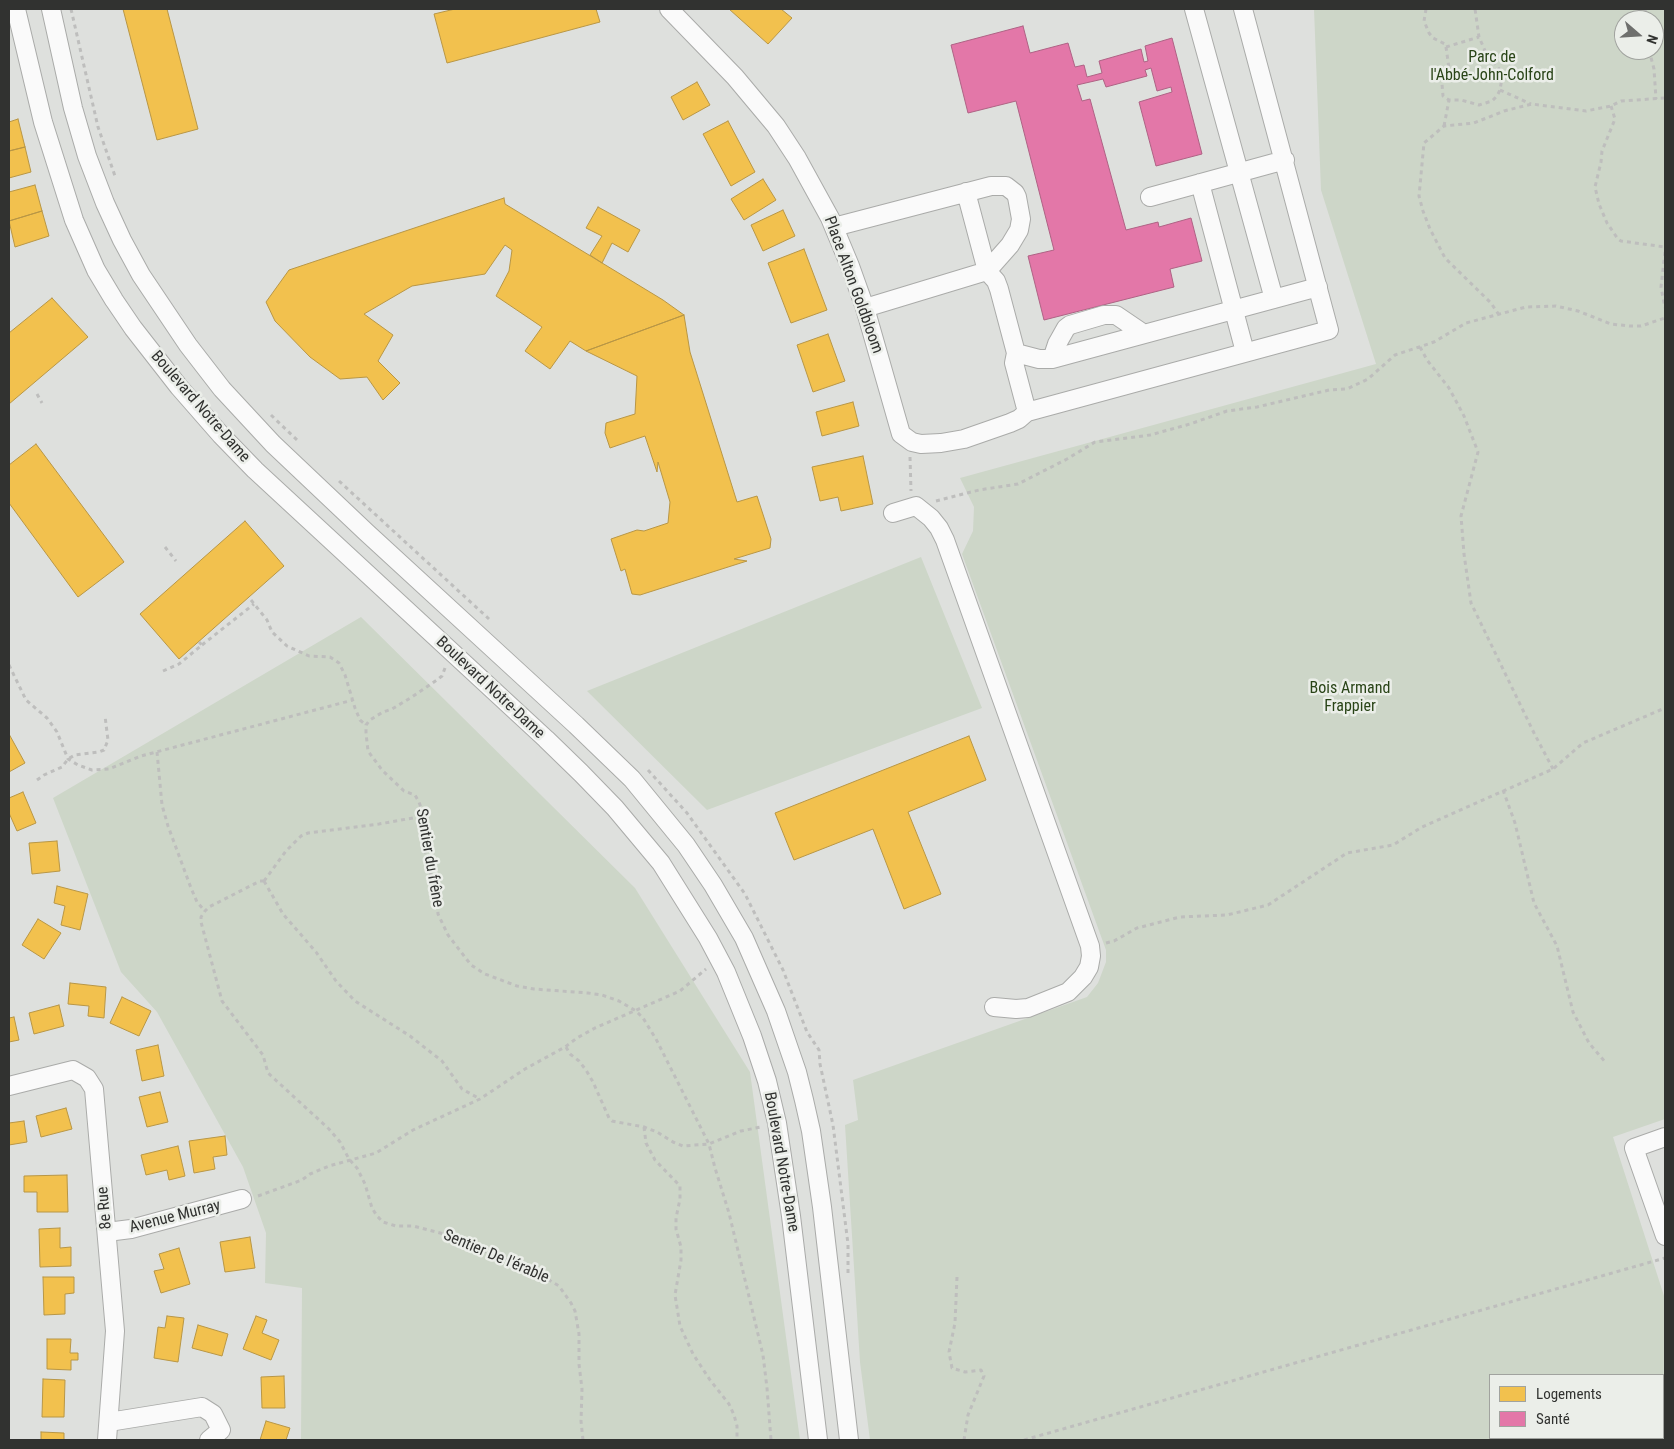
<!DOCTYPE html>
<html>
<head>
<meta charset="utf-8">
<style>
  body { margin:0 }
  #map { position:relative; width:1674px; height:1449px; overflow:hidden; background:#dee0dd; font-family:"Roboto Condensed",sans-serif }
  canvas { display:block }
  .frame { position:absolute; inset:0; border:10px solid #313230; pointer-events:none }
  .legend { position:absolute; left:1489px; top:1374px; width:175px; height:65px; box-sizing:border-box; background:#ebeee9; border:1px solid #a1a39f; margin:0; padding:6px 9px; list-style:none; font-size:15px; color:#313230 }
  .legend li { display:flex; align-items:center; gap:10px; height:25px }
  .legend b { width:25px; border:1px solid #a1a39f }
  .north { position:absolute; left:1614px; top:10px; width:50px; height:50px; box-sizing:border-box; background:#ebeee9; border:1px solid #a1a39f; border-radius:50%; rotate:109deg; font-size:14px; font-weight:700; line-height:20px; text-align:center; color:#313230 }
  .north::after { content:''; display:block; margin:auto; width:18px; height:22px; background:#6e6f6d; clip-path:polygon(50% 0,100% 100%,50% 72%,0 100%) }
</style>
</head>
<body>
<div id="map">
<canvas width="1674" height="1449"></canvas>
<div class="frame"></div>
<ul class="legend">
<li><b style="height:14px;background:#f2c14e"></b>Logements</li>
<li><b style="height:14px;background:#e377a8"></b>Santé</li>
</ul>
<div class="north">N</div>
</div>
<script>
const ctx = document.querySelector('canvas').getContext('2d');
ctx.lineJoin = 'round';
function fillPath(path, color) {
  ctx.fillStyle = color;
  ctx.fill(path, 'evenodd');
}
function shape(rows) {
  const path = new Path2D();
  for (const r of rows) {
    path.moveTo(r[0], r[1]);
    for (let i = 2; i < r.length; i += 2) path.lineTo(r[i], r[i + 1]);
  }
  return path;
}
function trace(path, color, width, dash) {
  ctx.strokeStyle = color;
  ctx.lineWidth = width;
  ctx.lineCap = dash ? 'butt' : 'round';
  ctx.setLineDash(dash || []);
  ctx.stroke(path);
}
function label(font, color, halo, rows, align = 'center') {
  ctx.font = font + ' "Roboto Condensed",sans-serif';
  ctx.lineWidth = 5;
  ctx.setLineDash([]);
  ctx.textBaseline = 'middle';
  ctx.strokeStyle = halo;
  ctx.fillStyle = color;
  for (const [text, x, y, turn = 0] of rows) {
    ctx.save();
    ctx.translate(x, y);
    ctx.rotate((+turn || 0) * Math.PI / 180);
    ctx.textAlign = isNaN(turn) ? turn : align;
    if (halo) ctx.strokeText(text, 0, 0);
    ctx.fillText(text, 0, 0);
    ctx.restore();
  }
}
fillPath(shape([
  [1314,9,1665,9,1665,1119,1613,1137,1665,1299,1665,1440,870,1440,860,1362,845,1125,858,1120,853,1080,1087,997,1098,983,1106,962,1106,950,962,554,973,531,974,507,960,478,1376,364,1321,190],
  [1624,20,1654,20,1654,50,1624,50],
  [1663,1375,1663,1438,1490,1438,1490,1375],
  [921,557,982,708,707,810,587,691],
  [361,617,635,888,750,1072,800,1440,301,1440,302,1288,265,1283,266,1233,243,1167,157,1012,121,972,53,798]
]), '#cdd6c8');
const homes = shape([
  [123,9,167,9,198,129,157,140,123,9],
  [455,9,596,9,600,22,447,63,434,14,455,9],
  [729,9,781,9,792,18,768,44,729,9],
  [697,82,710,105,683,120,671,97,697,82],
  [18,119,25,147,9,151,9,122,18,119],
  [728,121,755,172,731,186,703,134,728,121],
  [25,147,31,172,9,178,9,151,25,147],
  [763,179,776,200,744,220,731,199,763,179],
  [35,185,42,211,9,221,9,192,35,185],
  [504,198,505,204,663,300,684,315,586,351,570,341,550,369,525,351,542,327,496,296,509,271,512,250,505,245,485,274,412,286,364,314,393,335,378,361,400,383,383,400,367,377,340,379,310,357,275,321,266,302,289,270,504,198],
  [598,207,640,230,628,252,612,243,602,263,590,255,602,236,586,228,598,207],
  [783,210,795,236,763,251,751,225,783,210],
  [42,211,49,236,15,247,9,221,42,211],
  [804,249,827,310,791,323,768,263,804,249],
  [52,298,88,337,9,404,9,333,52,298],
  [684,315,690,352,737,502,757,496,771,539,770,548,734,559,747,561,640,595,632,594,625,569,621,571,611,539,637,530,644,531,668,523,670,502,658,462,657,472,645,436,610,448,605,433,606,423,635,414,637,376,586,351,684,315],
  [828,334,845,381,813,392,797,345,828,334],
  [853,402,859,426,822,436,816,412,853,402],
  [36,444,124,562,78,597,9,503,9,465,36,444],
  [863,456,873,504,841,511,838,497,820,501,812,467,863,456],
  [245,521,284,566,179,659,140,614,245,521],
  [9,734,25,763,9,772,9,734],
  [969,736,986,780,908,812,941,894,904,909,873,829,794,860,775,813,969,736],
  [23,792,36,823,17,831,9,813,9,798,23,792],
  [57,841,60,871,32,874,29,843,57,841],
  [57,886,88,894,80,930,61,925,65,906,54,903,57,886],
  [38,919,61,933,44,959,22,945,38,919],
  [70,983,106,987,104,1018,88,1016,89,1006,68,1004,70,983],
  [122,997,151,1011,139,1036,110,1023,122,997],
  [59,1005,64,1026,34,1034,29,1013,59,1005],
  [14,1017,19,1040,9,1042,9,1018,14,1017],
  [158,1045,164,1076,142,1081,136,1050,158,1045],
  [160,1092,168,1122,147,1127,139,1097,160,1092],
  [66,1108,72,1129,41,1137,36,1116,66,1108],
  [24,1121,27,1142,9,1145,9,1123,24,1121],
  [225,1136,227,1155,213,1157,215,1169,194,1173,189,1141,225,1136],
  [178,1146,185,1176,169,1180,167,1170,146,1175,141,1155,178,1146],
  [67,1175,68,1212,37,1212,37,1192,24,1192,24,1176,67,1175],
  [60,1228,60,1248,71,1247,71,1266,40,1267,39,1229,60,1228],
  [250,1237,255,1268,225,1272,220,1242,250,1237],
  [179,1248,190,1284,161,1293,154,1271,164,1269,159,1254,179,1248],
  [43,1277,74,1277,74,1293,65,1294,65,1314,44,1315,43,1277],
  [167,1316,184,1318,178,1362,154,1358,158,1327,165,1328,167,1316],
  [256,1316,267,1320,262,1333,279,1340,271,1360,243,1349,256,1316],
  [198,1325,228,1334,222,1356,192,1348,198,1325],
  [47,1339,71,1339,70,1353,78,1353,78,1360,71,1360,71,1370,47,1369,47,1339],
  [284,1376,285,1408,262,1408,261,1377,284,1376],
  [43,1379,65,1380,64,1417,42,1417,43,1379],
  [266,1421,290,1428,286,1440,260,1440,266,1421],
  [41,1432,64,1433,64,1440,41,1440,41,1432]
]);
fillPath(homes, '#f2c14e');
trace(homes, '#b89645', 1);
const health = shape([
  [1023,26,1030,53,1068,43,1075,67,1084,65,1087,77,1102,73,1099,61,1141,49,1144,62,1148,61,1145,46,1172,38,1202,154,1156,166,1139,102,1172,92,1171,87,1157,91,1151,68,1145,70,1147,76,1106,87,1103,79,1077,85,1082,101,1090,99,1126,230,1158,222,1159,227,1191,218,1202,261,1170,269,1174,287,1044,320,1028,256,1054,250,1016,101,968,113,951,45,1023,26]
]);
fillPath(health, '#e377a8');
trace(health, '#ae6284', 1);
const minor = shape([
  [16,9,43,122,74,220,96,270,114,300,133,328,179,387,221,435,255,470,546,739,581,773,615,808,661,863,708,938,726,972,752,1036,767,1081,777,1123,791,1216,818,1440],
  [51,9,73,108,87,156,105,203,122,240,141,275,188,345,222,389,273,444,366,532,576,725,632,779,686,845,713,885,744,938,776,1011,797,1072,804,1100,811,1131,822,1207,849,1440],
  [669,9,735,77,776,126,797,158,830,218,850,266,865,308,901,434,912,442,921,444,941,443,964,439,1010,423,1019,419,1027,412,1014,363,1016,353,999,289,996,281,987,271,966,192],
  [1194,9,1274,299],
  [1200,183,1245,352],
  [1150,197,1285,160],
  [834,227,991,186,1006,186,1015,193,1017,197,1021,219,1019,230,1010,245,987,271,865,308],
  [1016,353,1039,359,1052,359,1318,287],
  [1052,359,1057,344,1066,328,1070,325,1104,315,1116,315,1144,334],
  [1027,412,1329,330,1243,9],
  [893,513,916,506,931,518,939,528,945,540,1090,946,1091,956,1089,967,1083,977,1068,992,1028,1008,1016,1009,994,1007],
  [9,1086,73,1070,87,1078,94,1089,115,1331,107,1440],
  [1665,1137,1634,1148,1665,1236],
  [107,1232,131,1229,242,1199],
  [109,1422,202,1407,213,1414,221,1430,209,1440]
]);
trace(minor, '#aaaba9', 20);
trace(shape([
  [71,9,98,127,115,176],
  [1426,9,1424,21,1429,33,1433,38,1445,44,1446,47,1449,68,1446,79,1442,84,1443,96,1449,100,1461,100,1479,105,1492,101,1497,96,1500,90,1502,78,1500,70,1486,53,1479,37,1475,9],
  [1644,9,1651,20],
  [1654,30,1665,31],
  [1446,47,1479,37],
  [1649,50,1654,69,1656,99],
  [1500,90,1531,104],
  [1611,106,1615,119,1602,151,1601,162,1595,187,1599,204,1607,223,1618,239,1621,241,1665,247],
  [1444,126,1449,100],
  [1665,252,1661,287,1665,308],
  [1499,315,1491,303,1445,258,1430,229,1423,211,1419,196,1424,143,1444,126,1474,123,1504,111,1532,104,1586,111,1611,106,1621,101,1665,98],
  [1420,347,1427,360,1449,388,1464,416,1478,452,1461,516,1464,554,1471,603,1534,733,1553,769],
  [37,394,42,403],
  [271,415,297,440],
  [910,457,911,491],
  [339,481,489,619],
  [936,501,979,490,1018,484,1067,459,1095,442,1150,435,1190,424,1227,411,1257,407,1329,390,1347,389,1368,379,1395,355,1434,342,1466,323,1526,307,1556,306,1578,311,1611,324,1630,326,1641,326,1665,318],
  [165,547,176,561],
  [251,600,267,620,272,632,287,646,309,656,330,657,339,663,345,675,355,708,360,720,366,725],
  [202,645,254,604],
  [9,665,26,700,47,718,57,732,68,759,78,765,92,770,109,769,141,756,353,700],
  [445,668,442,676,437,680,412,697,392,709,383,712,370,720,366,725,366,733,368,751,382,770,404,791,415,795,419,802,424,816,425,855,437,897,438,914,448,935,471,965,485,974,517,986,534,989,588,993,602,995,619,1001,636,1011,643,1018,656,1039,709,1144,715,1168,729,1213,763,1355,767,1388,771,1440],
  [163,671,179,664,202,645,199,642],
  [157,752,162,805,168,826,191,888,197,902,205,911],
  [648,770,687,813,745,894,783,970,807,1032,819,1050,820,1064,833,1125,848,1244,848,1273],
  [37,780,44,775,62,767,68,759,75,755,99,752,104,750,108,740,105,716],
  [1503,790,1515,823,1534,903,1557,946,1573,1012,1589,1043,1606,1063],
  [264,881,260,881,209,907,205,911,201,917,201,922,222,1001,263,1055,268,1073,329,1129,340,1142,349,1159,357,1168,365,1184,372,1208,377,1216,383,1222,396,1226,413,1226,456,1237,472,1247,531,1269,559,1286,571,1303,575,1311,579,1334,579,1364,582,1389,581,1421,583,1440],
  [264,881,283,914,316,952,336,981,355,1001,410,1036,442,1061,462,1089,480,1099],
  [264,881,286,851,301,836,308,833,379,824,424,816],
  [1106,943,1114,941,1137,928,1180,917,1227,915,1268,905,1347,853,1393,845,1422,827,1553,769,1583,743,1665,708],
  [566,1047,570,1054,579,1061,586,1070,593,1082,609,1118,612,1121,644,1127,657,1132,673,1142,683,1146,709,1144,741,1131,761,1127],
  [644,1127,646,1143,655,1160,680,1186,680,1199,676,1218,676,1229,681,1247,681,1260,675,1295,680,1326,693,1354,710,1380,729,1404,734,1415,737,1426,737,1440],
  [258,1196,302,1180,310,1174,329,1166,376,1153,413,1130,480,1099,525,1069,565,1047,577,1038,595,1028,680,991,706,969],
  [957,1277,955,1323,949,1352,952,1368,965,1372,981,1370,984,1376,968,1415,964,1440],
  [1024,1440,1665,1258]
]), '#bebebd', 3, [4, 4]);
trace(minor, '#fafafa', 18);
label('16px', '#294417', '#ebeee9', [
  ["Parc de",1492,58],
  ["l'Abbé-John-Colford",1492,76],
  ["Bois Armand",1350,689],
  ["Frappier",1350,707]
]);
label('16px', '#313230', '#ebeee9', [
  ["Place Alton Goldbloom",853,285,70],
  ["Boulevard Notre-Dame",200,407,49],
  ["Boulevard Notre-Dame",490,688,43],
  ["Sentier du frêne",429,858,80],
  ["Boulevard Notre-Dame",781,1162,80],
  ["8e Rue",105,1208,-95],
  ["Avenue Murray",175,1217,-14],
  ["Sentier De l'érable",496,1257,23]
]);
</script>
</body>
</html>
